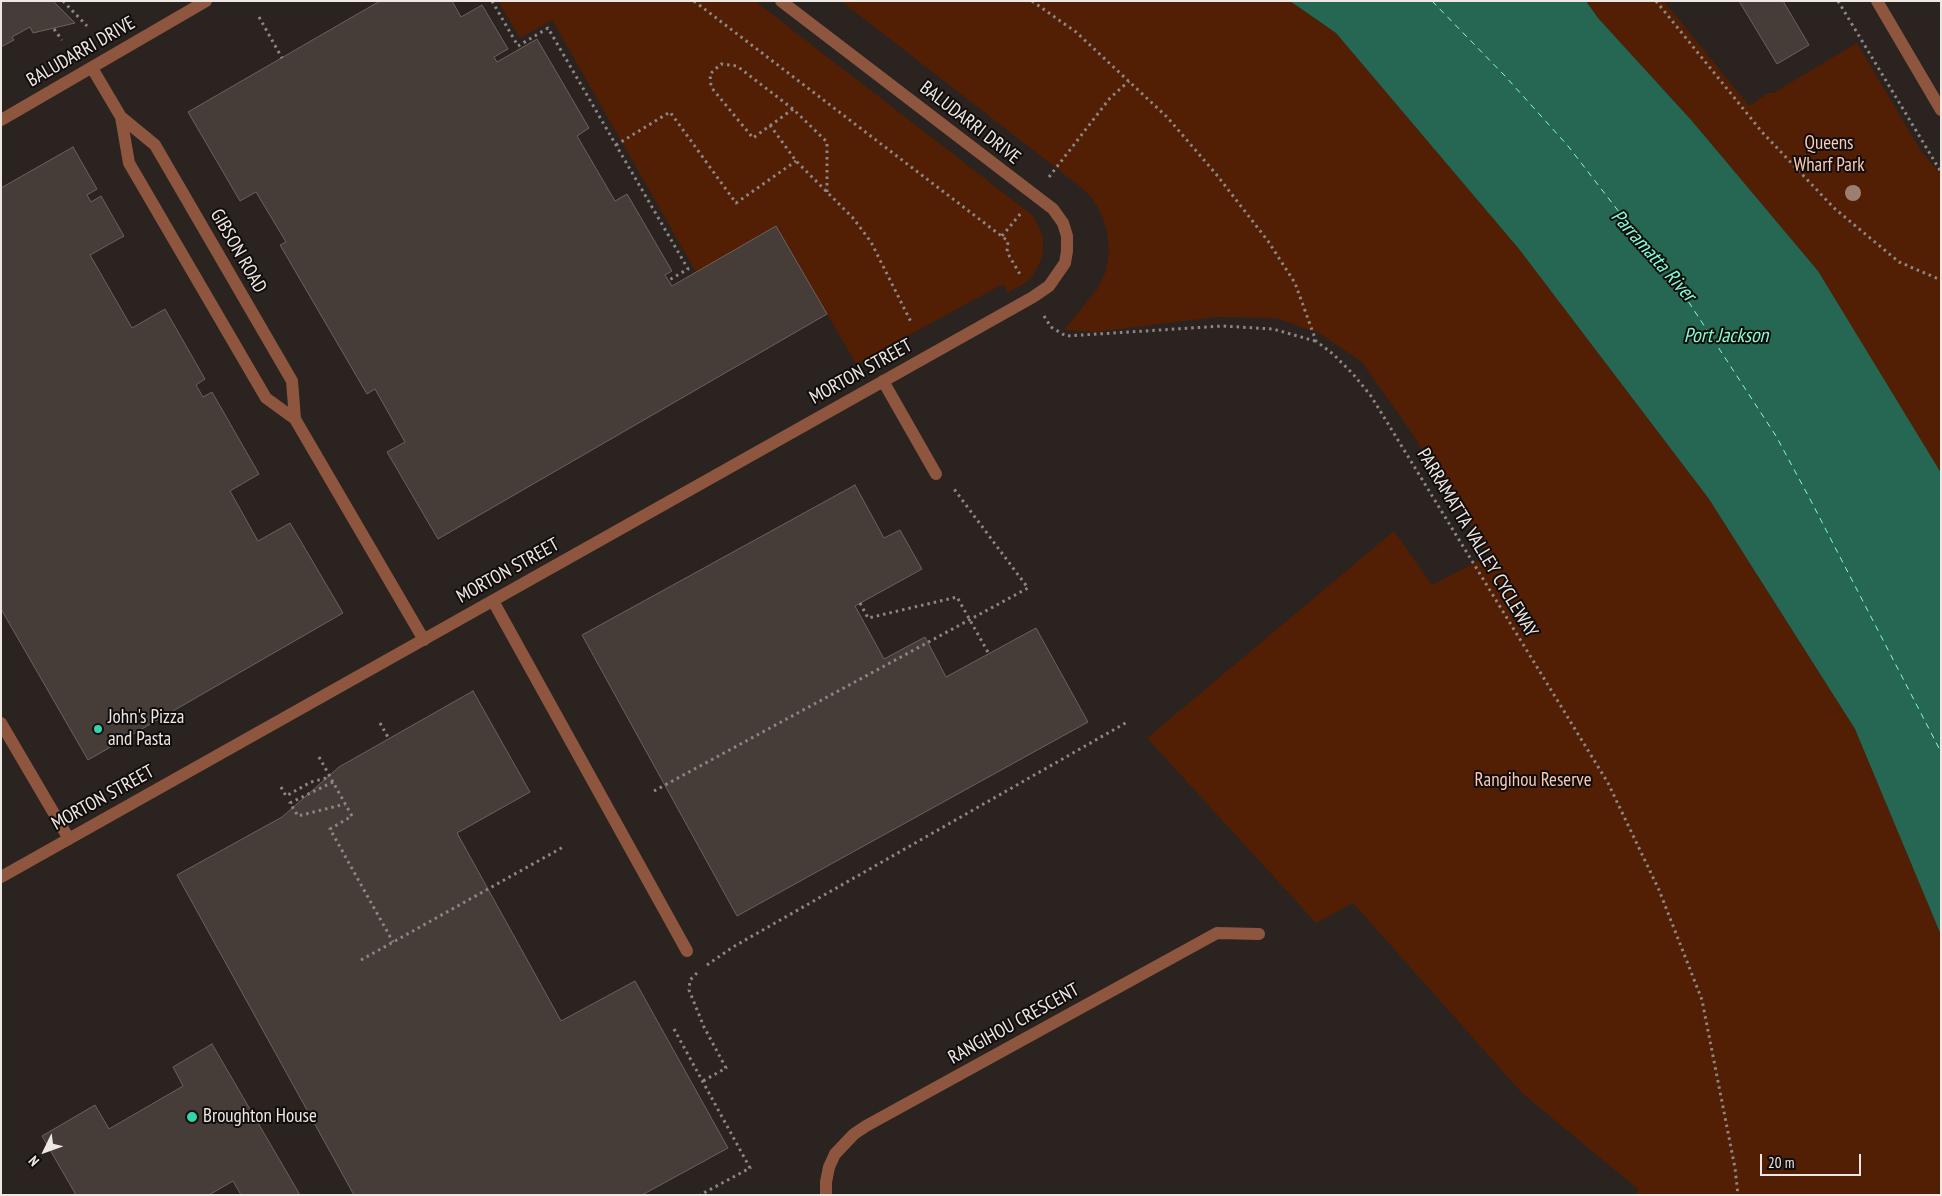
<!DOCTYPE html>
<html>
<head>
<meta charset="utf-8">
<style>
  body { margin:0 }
  #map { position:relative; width:1942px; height:1196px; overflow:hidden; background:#2b231f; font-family:"PT Sans Narrow",sans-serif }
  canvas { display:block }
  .frame { position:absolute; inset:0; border:2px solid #eee8e5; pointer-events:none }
  .north { position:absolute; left:20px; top:1126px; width:50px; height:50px; -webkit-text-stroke:4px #110d0c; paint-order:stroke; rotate:228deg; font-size:14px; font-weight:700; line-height:20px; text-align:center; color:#eee8e5 }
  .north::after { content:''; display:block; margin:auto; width:18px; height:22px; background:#eee8e5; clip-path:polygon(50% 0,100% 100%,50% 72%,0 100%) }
  .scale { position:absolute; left:1760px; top:1154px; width:101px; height:22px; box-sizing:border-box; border:2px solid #eee8e5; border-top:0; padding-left:6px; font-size:15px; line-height:18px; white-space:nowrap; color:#eee8e5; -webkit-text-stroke:4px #110d0c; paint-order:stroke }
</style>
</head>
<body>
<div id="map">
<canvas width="1942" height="1196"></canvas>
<div class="frame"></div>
<div class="north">N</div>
<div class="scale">20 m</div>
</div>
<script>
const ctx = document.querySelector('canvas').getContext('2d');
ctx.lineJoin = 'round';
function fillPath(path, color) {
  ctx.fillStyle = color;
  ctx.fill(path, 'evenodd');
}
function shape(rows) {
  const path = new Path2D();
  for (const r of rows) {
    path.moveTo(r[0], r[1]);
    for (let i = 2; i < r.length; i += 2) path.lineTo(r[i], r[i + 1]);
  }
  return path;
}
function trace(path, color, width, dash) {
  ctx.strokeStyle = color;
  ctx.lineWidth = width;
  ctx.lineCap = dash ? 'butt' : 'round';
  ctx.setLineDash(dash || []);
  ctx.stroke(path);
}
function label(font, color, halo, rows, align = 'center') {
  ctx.font = font + ' "PT Sans Narrow",sans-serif';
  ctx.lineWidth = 4;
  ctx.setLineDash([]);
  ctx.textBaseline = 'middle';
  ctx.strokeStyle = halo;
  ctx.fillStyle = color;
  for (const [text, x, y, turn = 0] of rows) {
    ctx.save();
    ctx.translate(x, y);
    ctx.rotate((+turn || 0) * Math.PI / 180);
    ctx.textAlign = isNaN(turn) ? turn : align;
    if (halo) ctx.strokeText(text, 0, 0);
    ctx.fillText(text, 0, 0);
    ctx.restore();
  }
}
fillPath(shape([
  [498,1,755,1,1032,215,1039,227,1043,238,1043,251,1040,263,1032,276,1025,283,1008,293,1003,284,856,364,776,226,696,272,552,20,520,38],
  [841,1,1290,1,1336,33,1519,249,1709,499,1855,729,1941,935,1941,1195,1633,1195,1639,1190,1522,1093,1353,903,1316,923,1147,738,1394,531,1432,585,1490,555,1412,433,1361,361,1319,333,1276,318,1216,317,1096,332,1064,330,1098,288,1106,271,1109,252,1107,232,1102,215,1092,198,1078,185],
  [1586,1,1664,1,1749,106,1768,93,1773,93,1857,43,1921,151,1941,174,1941,552,1818,271,1692,121,1598,18]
]), '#521e04');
fillPath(shape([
  [1290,1,1586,1,1598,18,1692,121,1818,271,1941,473,1941,935,1855,729,1709,499,1519,249,1336,33]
]), '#256753');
trace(shape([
  [1432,1,1505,76,1568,146,1688,301,1776,436,1811,501,1941,752]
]), '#83fdd5', 1, [6, 5]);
const building = shape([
  [1,1,53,1,75,23,33,33,30,27,12,37,14,40,1,47,1,1],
  [380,1,452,1,461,17,482,5,508,49,494,57,497,62,537,39,589,128,577,136,615,201,627,194,672,271,665,275,672,286,776,226,827,314,438,539,387,452,405,442,375,389,367,394,280,245,286,242,256,192,240,201,188,112,380,1],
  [1739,1,1783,1,1809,45,1777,64,1739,1],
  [73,147,97,189,87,195,91,202,101,196,124,236,90,255,132,328,165,309,205,379,196,385,203,397,212,392,259,474,230,491,258,541,290,523,343,613,88,760,1,609,1,188,73,147],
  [855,485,884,538,900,530,922,569,855,606,884,659,925,637,946,677,1036,628,1088,722,737,916,582,635,855,485],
  [473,691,530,792,457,833,561,1021,635,981,728,1148,642,1195,354,1195,177,875,282,817,339,767,473,691],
  [212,1044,300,1195,241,1195,233,1181,209,1195,76,1195,42,1136,95,1105,109,1129,183,1086,173,1067,212,1044]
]);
fillPath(building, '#463d39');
trace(building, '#6c625d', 1);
trace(shape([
  [63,1,87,26],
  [492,1,518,46,548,28,688,269,669,280],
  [694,1,1008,241,1007,252,1021,276],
  [1032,1,1076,32,1167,117,1216,174,1268,241,1295,283,1316,341,1333,354,1353,374,1371,396,1608,783,1659,890,1702,1000,1735,1168,1738,1195],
  [1656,1,1762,132,1834,208,1899,262,1941,280],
  [1838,1,1941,172],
  [259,17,282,58],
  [54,29,62,40],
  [793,109,753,138,711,87,710,74,721,64,737,66,793,109,827,142,827,192],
  [770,125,796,161,853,218,871,242,912,324],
  [616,145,670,112,736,203,796,161],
  [1049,177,1110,98,1129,81],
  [1002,236,1021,213],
  [1044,316,1051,327,1066,336,1222,326,1273,329,1315,341],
  [860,603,868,618,957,597,989,654],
  [380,723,389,739],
  [319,757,352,816,330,829,393,942],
  [333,782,290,803,298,816,345,804],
  [281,787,286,796,311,782,330,777],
  [654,791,1028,588,954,489],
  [361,960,565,846],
  [707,965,733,947,1129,721],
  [697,973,690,980,689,990,704,1027,726,1068,703,1081],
  [674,1029,750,1168,700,1195]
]), '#8d8682', 3, [2.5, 4]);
trace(shape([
  [883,381,936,474],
  [493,601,687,951]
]), '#8e563e', 12);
trace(shape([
  [1877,1,1941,110],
  [92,68,121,117,129,163,266,398,295,419,424,640],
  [121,117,155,145,292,381,295,419],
  [1,120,206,1],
  [1,723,69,839],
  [1,877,1033,297,1049,286,1065,263,1067,251,1067,236,1063,223,1053,209,781,1],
  [826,1195,826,1182,829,1167,835,1154,854,1134,866,1126,1217,933,1259,934]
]), '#8e563e', 12);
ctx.fillStyle = '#9d7f72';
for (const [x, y] of [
  [1853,193]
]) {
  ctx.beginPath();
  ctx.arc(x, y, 8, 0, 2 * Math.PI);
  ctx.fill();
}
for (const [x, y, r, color] of [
  [98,729,5,"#32d4a9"],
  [192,1117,6,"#32d4a9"]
]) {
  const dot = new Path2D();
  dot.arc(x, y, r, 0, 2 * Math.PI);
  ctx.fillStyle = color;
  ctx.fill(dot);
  trace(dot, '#110d0c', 2);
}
label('19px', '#eee8e5', '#110d0c', [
  ["BALUDARRI DRIVE",81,52,-30],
  ["BALUDARRI DRIVE",970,123,38],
  ["GIBSON ROAD",238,251,60],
  ["MORTON STREET",861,372,-29],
  ["PARRAMATTA VALLEY CYCLEWAY",1477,543,59],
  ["MORTON STREET",508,571,-29],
  ["MORTON STREET",103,798,-29],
  ["RANGIHOU CRESCENT",1014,1024,-29]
]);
label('19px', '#fbcab6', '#110d0c', [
  ["Queens",1829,144],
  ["Wharf Park",1829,166],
  ["Rangihou Reserve",1533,781]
]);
label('19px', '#eee8e5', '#110d0c', [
  ["John's Pizza",108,718],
  ["and Pasta",108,740],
  ["Broughton House",203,1117]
], 'left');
label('italic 20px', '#83fdd5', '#110d0c', [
  ["Parramatta River",1653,256,48],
  ["Port Jackson",1726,336]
]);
</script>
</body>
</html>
